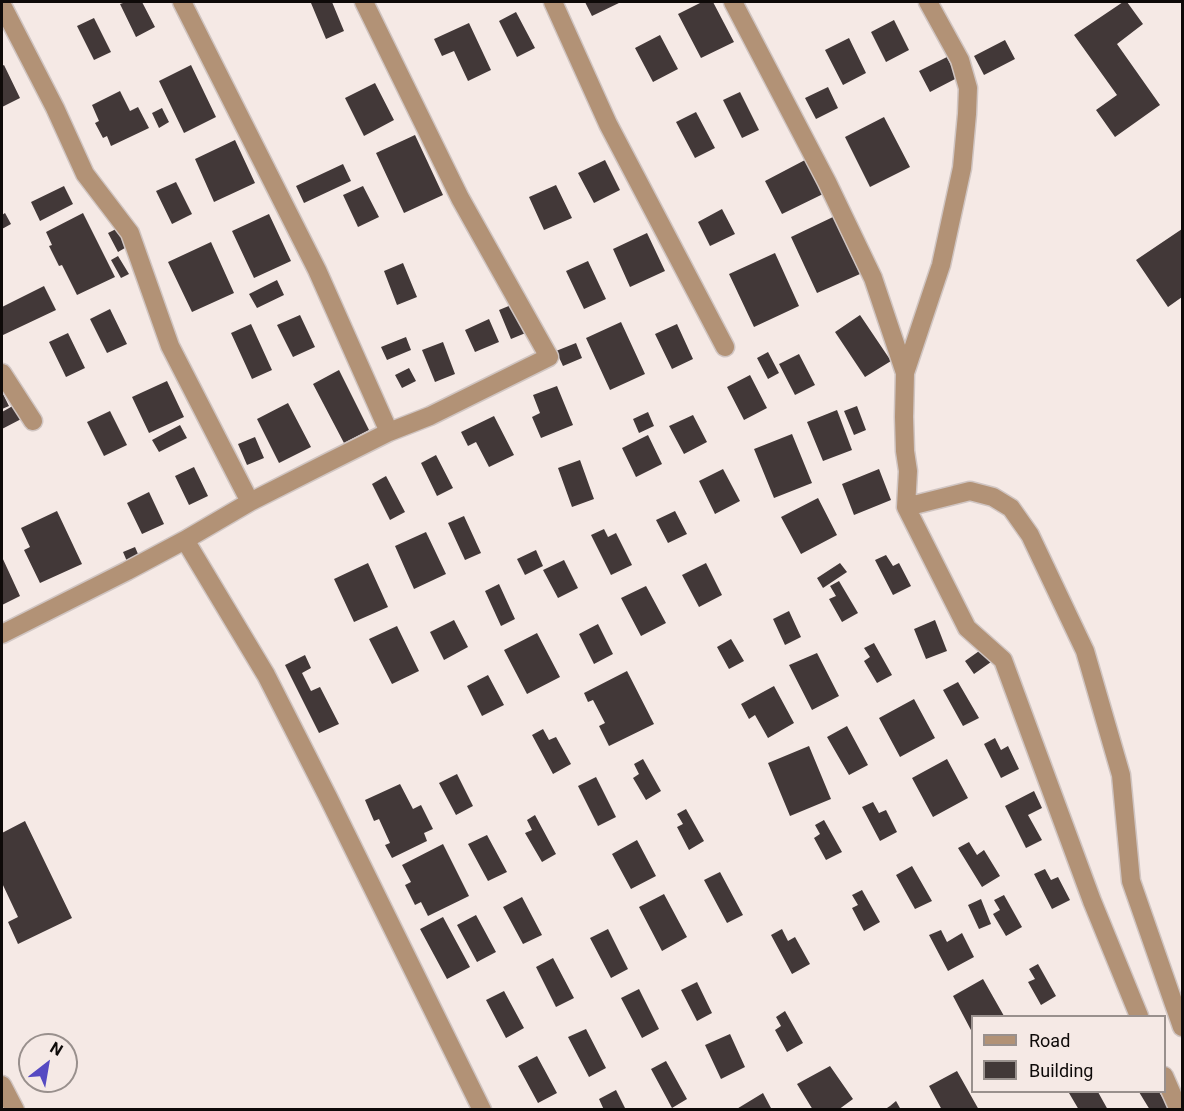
<!DOCTYPE html>
<html>
<head>
<meta charset="utf-8">
<style>
  body { margin:0 }
  #map { position:relative; width:1184px; height:1111px; overflow:hidden; background:#f5e9e5; font-family:Roboto,sans-serif }
  canvas { display:block }
  .frame { position:absolute; inset:0; border:3px solid #0e0a09; pointer-events:none }
  .legend { position:absolute; left:971px; top:1015px; width:195px; height:78px; box-sizing:border-box; background:#f5e9e5; border:2px solid #99908d; margin:0; padding:8px 10px; list-style:none; font-size:18px; color:#0e0a09 }
  .legend li { display:flex; align-items:center; gap:12px; height:30px }
  .legend b { width:30px; border:2px solid #99908d }
  .north { position:absolute; left:18px; top:1033px; width:60px; height:60px; box-sizing:border-box; background:#f5e9e5; border:2px solid #99908d; border-radius:50%; rotate:31deg; font-size:16px; font-weight:700; line-height:24px; text-align:center; color:#0e0a09 }
  .north::after { content:''; display:block; margin:auto; width:21px; height:27px; background:#564ac2; clip-path:polygon(50% 0,100% 100%,50% 72%,0 100%) }
</style>
</head>
<body>
<div id="map">
<canvas width="1184" height="1111"></canvas>
<div class="frame"></div>
<ul class="legend">
<li><b style="height:8px;background:#b29276"></b>Road</li>
<li><b style="height:16px;background:#423838"></b>Building</li>
</ul>
<div class="north">N</div>
</div>
<script>
const ctx = document.querySelector('canvas').getContext('2d');
ctx.lineJoin = 'round';
function fillPath(path, color) {
  ctx.fillStyle = color;
  ctx.fill(path, 'evenodd');
}
function shape(rows) {
  const path = new Path2D();
  for (const r of rows) {
    path.moveTo(r[0], r[1]);
    for (let i = 2; i < r.length; i += 2) path.lineTo(r[i], r[i + 1]);
  }
  return path;
}
function trace(path, color, width, dash) {
  ctx.strokeStyle = color;
  ctx.lineWidth = width;
  ctx.lineCap = dash ? 'butt' : 'round';
  ctx.setLineDash(dash || []);
  ctx.stroke(path);
}
fillPath(shape([
  [126,2,142,2,155,27,136,37,120,4],
  [313,2,332,2,344,31,326,39,311,3],
  [585,2,621,2,592,16],
  [702,2,713,2,734,42,701,58,678,14],
  [1123,2,1127,2,1143,24,1117,44,1160,105,1115,137,1096,110,1117,95,1074,35],
  [516,12,535,48,517,57,499,21],
  [94,18,111,52,94,60,77,26],
  [894,20,909,50,886,62,871,32],
  [469,23,491,70,468,81,454,51,442,56,434,39],
  [660,35,678,69,653,82,635,48],
  [849,38,866,73,843,85,825,50],
  [1005,40,1015,59,984,75,974,56],
  [947,57,957,78,930,92,919,71],
  [4,65,20,98,2,107,2,66],
  [191,65,216,117,184,133,159,81],
  [375,83,394,120,364,136,345,98],
  [828,87,838,108,816,119,805,98],
  [120,91,130,111,138,107,149,128,111,146,107,136,103,138,95,123,99,121,92,105],
  [740,92,759,130,742,138,723,100],
  [162,108,169,122,159,128,152,113],
  [696,112,715,148,695,158,676,122],
  [884,117,910,167,870,187,845,137],
  [415,135,443,195,404,213,376,153],
  [235,140,255,183,214,202,195,159],
  [605,160,620,190,594,203,578,173],
  [805,160,823,194,782,214,765,181],
  [343,164,351,181,304,203,296,186],
  [176,182,192,214,172,224,156,191],
  [556,185,572,218,544,230,529,197],
  [64,186,73,204,40,221,31,202],
  [363,186,379,217,358,227,343,195],
  [722,209,735,234,710,246,698,222],
  [5,213,11,224,2,229,2,215],
  [83,213,115,277,77,295,62,265,59,266,49,246,52,245,46,232],
  [269,214,291,261,254,278,232,231],
  [833,217,860,274,817,293,791,237],
  [120,227,130,245,118,252,108,233],
  [1182,229,1182,297,1168,307,1136,260],
  [647,233,665,271,630,287,613,249],
  [211,242,234,293,192,312,168,262],
  [775,253,799,306,754,327,729,274],
  [118,256,129,274,121,278,111,260],
  [588,261,606,299,584,309,566,271],
  [403,263,417,297,397,305,384,271],
  [277,280,284,295,257,308,249,294],
  [44,286,56,310,3,335,2,332,2,307],
  [516,303,528,332,511,339,499,310],
  [110,309,127,344,107,353,90,319],
  [300,315,315,347,293,357,277,325],
  [860,315,891,361,865,377,835,332],
  [489,319,499,342,475,352,465,330],
  [621,322,645,374,610,390,586,338],
  [251,324,272,370,252,379,231,333],
  [677,324,693,359,672,369,655,334],
  [68,333,85,368,66,377,49,342],
  [406,337,411,350,387,360,381,347],
  [443,342,455,374,435,382,422,350],
  [576,343,582,358,563,366,556,351],
  [768,352,779,373,768,379,757,358],
  [799,354,815,385,795,395,779,364],
  [409,368,416,381,402,388,395,375],
  [339,370,369,430,344,443,313,384],
  [750,375,767,408,744,420,727,387],
  [167,381,184,417,149,433,132,397],
  [557,386,573,425,541,438,532,417,540,413,533,395],
  [2,392,9,406,2,409],
  [18,403,25,417,2,429,2,412],
  [288,403,311,447,279,463,257,419],
  [857,406,866,430,854,435,844,411],
  [837,410,852,450,823,461,807,422],
  [110,411,127,445,104,456,87,422],
  [648,412,654,426,639,433,633,419],
  [693,415,707,442,684,454,669,426],
  [494,416,514,455,489,467,476,442,468,446,461,432],
  [180,425,187,438,159,452,152,440],
  [792,434,812,483,774,498,754,449],
  [648,435,662,464,636,477,622,448],
  [255,437,264,458,247,465,238,444],
  [436,455,453,488,437,496,421,463],
  [580,460,594,499,572,507,558,468],
  [194,467,208,496,189,505,175,476],
  [723,469,740,501,715,514,699,481],
  [879,469,891,500,854,515,842,484],
  [386,476,405,512,390,520,372,484],
  [149,492,164,524,142,534,127,503],
  [818,498,837,535,801,554,781,517],
  [57,511,82,564,40,583,24,550,30,547,21,528],
  [675,511,687,534,668,543,656,520],
  [464,516,481,553,465,560,448,523],
  [604,529,608,537,616,533,632,565,611,575,591,535],
  [426,532,446,574,414,589,395,546],
  [135,547,141,561,129,566,123,552],
  [536,550,543,566,525,575,517,559],
  [886,555,893,566,899,563,911,586,893,595,875,560],
  [2,557,20,596,2,605],
  [564,560,578,588,558,598,543,570],
  [368,563,388,607,354,622,334,579],
  [706,563,722,595,699,607,682,575],
  [840,563,847,572,823,588,817,578],
  [839,581,858,613,842,622,829,599,836,596,830,586],
  [499,584,515,619,501,626,485,591],
  [646,586,666,623,641,636,621,598],
  [789,611,801,637,785,645,773,619],
  [454,620,468,647,444,660,430,632],
  [935,620,947,651,926,659,914,629],
  [598,624,613,654,594,664,579,634],
  [397,626,419,671,392,684,369,639],
  [537,633,560,677,527,694,504,650],
  [731,639,744,661,729,669,717,647],
  [874,643,892,675,877,683,864,661,870,657,864,648],
  [982,649,991,662,974,674,965,661],
  [817,653,839,696,812,710,789,665],
  [305,655,311,668,302,673,311,691,320,687,339,724,319,733,285,665],
  [627,671,654,724,609,746,599,726,605,723,593,700,588,702,584,693],
  [488,675,504,705,482,716,467,686],
  [958,682,979,718,963,726,943,690],
  [774,686,794,723,768,738,755,715,749,719,741,704],
  [914,699,935,738,900,757,879,718],
  [847,726,868,765,849,775,827,737],
  [543,729,549,740,556,737,571,764,553,774,532,735],
  [995,738,1001,750,1008,746,1019,769,1001,778,984,744],
  [809,746,831,799,790,816,768,763],
  [643,759,661,791,646,800,633,778,639,774,634,764],
  [947,759,968,798,933,817,912,778],
  [457,774,473,806,456,815,439,783],
  [596,777,616,817,598,826,578,786],
  [400,784,413,809,421,805,433,829,424,833,427,841,392,858,385,845,390,843,379,819,374,821,365,800],
  [1034,791,1042,808,1028,815,1042,840,1026,848,1005,806],
  [873,802,879,813,886,810,897,832,880,841,862,807],
  [686,809,704,841,689,850,677,827,683,824,677,814],
  [535,815,556,854,542,862,525,833,532,830,527,820],
  [824,820,842,852,826,860,814,838,820,834,815,825],
  [25,821,72,918,18,944,8,922,18,917,2,883,2,833],
  [487,835,507,872,488,881,468,844],
  [637,840,656,876,631,889,612,854],
  [969,842,977,855,984,850,1000,876,982,887,958,848],
  [443,844,469,896,428,916,421,902,415,905,405,885,411,882,402,865],
  [912,866,932,901,915,909,896,875],
  [1045,869,1051,880,1058,877,1070,900,1052,909,1034,874],
  [720,872,743,915,727,923,704,880],
  [862,890,880,922,864,931,852,908,858,905,852,895],
  [664,894,687,937,662,951,639,907],
  [1004,895,1022,927,1006,936,993,914,1000,910,994,900],
  [522,897,542,935,523,944,503,907],
  [981,899,991,924,979,929,968,905],
  [476,915,496,952,477,962,457,925],
  [443,917,470,967,447,979,420,929],
  [608,929,628,969,611,978,590,938],
  [782,929,788,941,795,937,810,964,792,974,771,935],
  [941,930,947,942,962,933,974,957,948,971,929,935],
  [553,958,574,998,556,1007,536,967],
  [1038,964,1056,996,1041,1005,1028,982,1035,979,1029,969],
  [983,979,1004,1016,972,1016,972,1032,953,996],
  [697,982,712,1013,697,1021,681,990],
  [639,989,659,1029,642,1038,621,998],
  [504,991,524,1028,506,1038,486,1000],
  [785,1011,803,1043,787,1052,775,1030,781,1026,776,1017],
  [586,1029,606,1068,589,1077,568,1037],
  [730,1034,745,1067,721,1079,705,1045],
  [537,1056,557,1093,538,1103,518,1066],
  [666,1061,687,1099,672,1108,651,1069],
  [830,1066,853,1099,838,1110,813,1110,797,1084],
  [957,1071,979,1110,942,1110,929,1086],
  [616,1090,626,1110,604,1110,599,1099],
  [1071,1092,1098,1092,1108,1110,1079,1110,1069,1093],
  [1139,1092,1159,1092,1169,1108,1166,1110,1150,1110],
  [763,1093,772,1110,735,1110],
  [896,1101,901,1110,884,1110,890,1106]
]), '#423838');
const minor = shape([
  [182,2,317,270,389,432],
  [364,2,460,198,549,357,430,416,389,432,325,464,250,502,185,540,266,675,328,797,482,1110],
  [553,2,608,124,725,347],
  [733,2,827,182,873,278,905,373,904,417,905,451,908,471,906,507,967,628,1003,660,1092,901,1139,1016],
  [2,5,55,108,85,174,130,233,170,346,250,502],
  [2,373,33,421],
  [905,373,941,265,962,168,967,114,968,88,960,60,928,2],
  [906,507,970,491,993,497,1011,508,1030,535,1085,651,1121,775,1131,881,1182,1027],
  [2,634,127,571,185,540],
  [1164,1076,1179,1110],
  [2,1085,15,1110]
]);
trace(minor, '#d0c5c2', 21);
trace(minor, '#b29276', 18);
</script>
</body>
</html>
